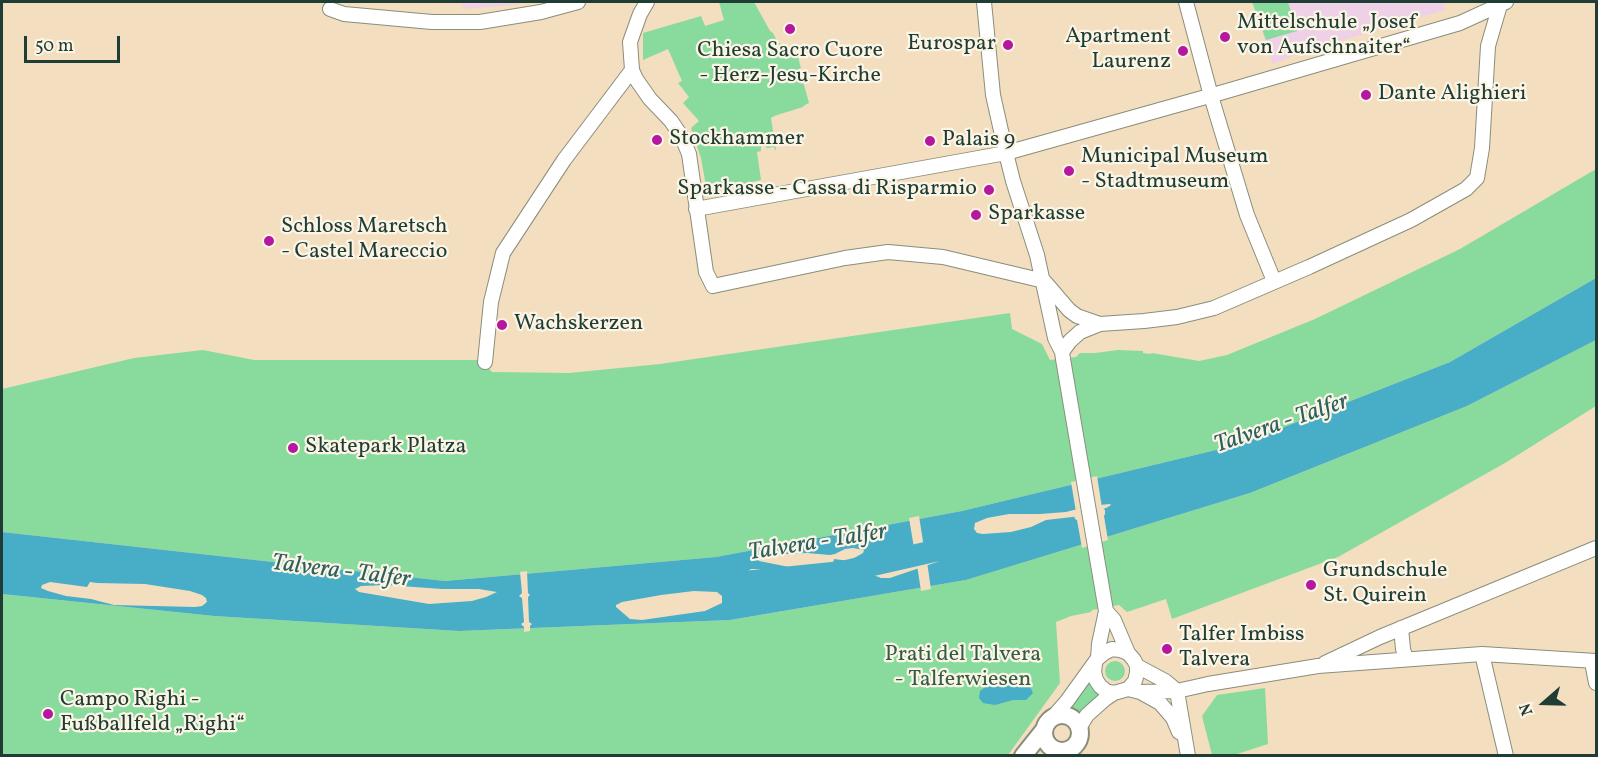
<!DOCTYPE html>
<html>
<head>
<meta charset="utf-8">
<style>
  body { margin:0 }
  #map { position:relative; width:1598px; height:757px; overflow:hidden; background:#f3dec0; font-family:Vollkorn,serif }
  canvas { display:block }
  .frame { position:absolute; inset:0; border:3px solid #1f3d34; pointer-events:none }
  .north { position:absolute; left:1514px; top:673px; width:60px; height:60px; -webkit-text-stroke:4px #fcf5e5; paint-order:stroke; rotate:250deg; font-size:16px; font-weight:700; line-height:24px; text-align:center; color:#1f3d34 }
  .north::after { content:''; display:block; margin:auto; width:21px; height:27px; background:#1f3d34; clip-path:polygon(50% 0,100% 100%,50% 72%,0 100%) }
  .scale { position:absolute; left:24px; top:36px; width:96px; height:27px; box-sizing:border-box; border:3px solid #1f3d34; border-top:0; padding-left:8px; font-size:18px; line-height:21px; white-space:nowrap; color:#1f3d34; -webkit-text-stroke:4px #fcf5e5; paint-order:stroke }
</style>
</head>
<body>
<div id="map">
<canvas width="1598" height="757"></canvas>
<div class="frame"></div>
<div class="north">N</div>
<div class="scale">50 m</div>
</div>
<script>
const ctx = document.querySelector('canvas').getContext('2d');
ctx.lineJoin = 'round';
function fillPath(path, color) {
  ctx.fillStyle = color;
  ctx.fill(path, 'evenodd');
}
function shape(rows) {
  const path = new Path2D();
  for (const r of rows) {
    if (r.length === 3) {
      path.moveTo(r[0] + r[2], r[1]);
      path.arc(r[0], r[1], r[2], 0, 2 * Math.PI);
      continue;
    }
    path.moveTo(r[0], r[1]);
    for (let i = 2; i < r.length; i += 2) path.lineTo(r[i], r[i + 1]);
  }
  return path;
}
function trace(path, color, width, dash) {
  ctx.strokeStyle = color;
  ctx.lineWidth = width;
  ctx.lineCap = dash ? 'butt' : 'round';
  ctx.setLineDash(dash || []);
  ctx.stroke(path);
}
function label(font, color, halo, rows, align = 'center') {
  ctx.font = font + ' Vollkorn,serif';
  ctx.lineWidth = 4.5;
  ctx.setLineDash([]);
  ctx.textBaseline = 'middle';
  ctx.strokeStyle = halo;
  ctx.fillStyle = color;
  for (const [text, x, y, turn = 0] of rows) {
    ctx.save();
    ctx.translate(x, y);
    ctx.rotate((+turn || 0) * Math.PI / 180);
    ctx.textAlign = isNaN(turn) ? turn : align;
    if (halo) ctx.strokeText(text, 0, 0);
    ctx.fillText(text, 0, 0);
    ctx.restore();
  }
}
fillPath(shape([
  [462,2,530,2,514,5,463,9],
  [1252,2,1443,2,1445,10,1303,52,1273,64]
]), '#eed0e7');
fillPath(shape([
  [719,2,754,2,770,31,773,33,778,43,780,43,786,52,798,57,801,68,797,70,796,73,798,75,801,74,809,103,805,105,803,107,774,116,771,118,776,150,775,150,774,147,767,148,764,145,761,147,761,151,757,152,761,180,712,191,706,186,701,158,691,128,699,121,683,103,689,97,678,83,682,81,668,49,643,60,643,33,701,16,705,26,724,20],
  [1252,2,1288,2,1297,31,1266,40],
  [1596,169,1596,278,1450,362,1241,444,962,511,716,557,445,581,2,532,2,389,134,358,203,350,254,360,481,360,492,372,569,373,660,364,1010,313,1012,329,1042,344,1050,360,1076,357,1080,353,1095,353,1118,350,1143,351,1143,353,1150,354,1152,353,1199,361,1227,355,1315,319,1460,249],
  [1596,340,1596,406,1505,463,1338,557,1172,619,1166,599,1127,612,1119,605,1092,610,1091,612,1071,616,1056,622,1060,683,1008,755,2,756,2,594,214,616,459,631,730,620,966,580,1250,493,1467,406],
  [1115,671,10],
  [1089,680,1091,685,1100,695,1088,705,1079,717,1075,713,1068,709],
  [1265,688,1268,744,1234,755,1212,755,1202,716,1217,695]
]), '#88db9c');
fillPath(shape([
  [1596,278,1596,340,1467,406,1250,493,966,580,730,620,459,631,214,616,2,594,2,532,445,581,716,557,962,511,1241,444,1450,362],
  [1110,504,1111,505,1108,507,1090,515,1046,520,1031,527,1011,532,983,534,977,533,974,529,975,523,987,518,1009,514,1040,514,1066,512,1089,506],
  [853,548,864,550,863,553,849,561,834,559,832,568,829,573,818,579,798,583,763,585,759,583,748,571,751,569,757,569,770,571,786,569,789,567,759,561,758,558,766,555,807,553,830,555,835,554,845,549],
  [932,551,937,551,946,556,937,562,890,578,881,578,871,574,869,569,872,565,880,559,897,552],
  [50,582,87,587,90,582,97,583,145,584,190,591,202,595,206,598,207,602,202,606,195,607,114,605,91,599,66,596,48,591,41,588,42,585],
  [387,585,442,589,479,589,497,592,486,597,472,601,429,604,359,592,355,589,361,586],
  [694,591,717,592,722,596,722,603,705,611,642,620,630,619,616,607,616,605,622,602,661,595],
  [1022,673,1025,675,1033,693,1026,700,1013,700,995,705,983,703,979,698,980,691,989,684,1007,676]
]), '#48adc7');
fillPath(shape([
  [1097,476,1102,508,1105,510,1105,514,1104,516,1108,540,1082,548,1077,520,1075,519,1074,515,1076,513,1089,512,1101,508,1076,512,1071,482],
  [919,516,925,554,915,554,909,518],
  [927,562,931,589,921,591,917,565],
  [527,571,528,593,530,595,528,597,529,622,532,624,530,626,530,631,524,632,524,627,521,624,524,622,522,598,519,596,522,593,520,572]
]), '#f3dec0');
trace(shape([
  [725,584,842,572,965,544]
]), '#48adc7', 22);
const minor = shape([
  [647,2,640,14,630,42,632,70,636,79,650,99,671,121,682,137,689,154,706,272,713,286,845,258,888,252,943,257,1044,281],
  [984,2,993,95,1006,153,1013,181,1037,255,1055,338,1062,352,1063,359,1106,611,1099,644,1098,658],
  [1186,2,1211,96,1247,215,1274,281],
  [330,9,344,14,432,22,480,22,541,12,578,2],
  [696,209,1006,153,1220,93,1460,23,1506,2],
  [1045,282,1069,310,1077,316,1100,324],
  [1062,352,1070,341,1080,332,1100,324,1144,321,1177,317,1214,308,1309,267,1411,220,1466,189,1477,178,1482,148,1488,46,1500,5],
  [485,362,491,302,503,253,564,160,632,70],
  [1401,628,1403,649,1406,659],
  [1482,654,1506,756],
  [1592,662,1596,683],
  [1325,663,1380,637,1596,548],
  [1095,664,1094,672,1096,680,1100,686,1106,691,1114,693],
  [1137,666,1165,681,1177,691,1188,756],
  [1128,689,1140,692,1177,691,1208,684,1318,666,1482,654,1596,661],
  [1142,693,1160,703,1173,718,1179,732],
  [1053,717,1067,701,1098,658,1104,653,1112,649,1120,650,1128,653],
  [1079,728,1087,715,1105,699,1114,693,1128,689,1135,681,1137,673,1137,666,1134,660,1128,653,1114,620,1106,611]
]);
const major = shape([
  [1062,733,18],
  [1023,756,1043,731]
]);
trace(minor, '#898e7a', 16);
trace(major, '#898e7a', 20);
trace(minor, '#fff', 14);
trace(major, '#fff', 16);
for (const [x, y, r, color] of [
  [790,29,6,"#b5179e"],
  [1225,37,6,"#b5179e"],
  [1008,45,6,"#b5179e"],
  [1183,51,6,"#b5179e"],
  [1366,95,6,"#b5179e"],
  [657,140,6,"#b5179e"],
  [930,141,6,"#b5179e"],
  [1069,171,6,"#b5179e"],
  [989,190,6,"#b5179e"],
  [976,215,6,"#b5179e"],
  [269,241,6,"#b5179e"],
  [502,325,6,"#b5179e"],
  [293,448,6,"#b5179e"],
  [1311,585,6,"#b5179e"],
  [1167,649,6,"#b5179e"],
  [48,714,6,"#b5179e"]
]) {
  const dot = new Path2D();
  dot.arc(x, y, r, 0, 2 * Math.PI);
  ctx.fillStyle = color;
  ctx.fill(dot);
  trace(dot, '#fcf5e5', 2);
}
label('22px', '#1f3d34', '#fcf5e5', [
  ["Mittelschule „Josef",1237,24],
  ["von Aufschnaiter“",1237,49],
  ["Apartment",1171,38,"right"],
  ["Laurenz",1171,63,"right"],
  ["Eurospar",996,45,"right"],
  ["Chiesa Sacro Cuore",790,52,"center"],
  ["- Herz-Jesu-Kirche",790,77,"center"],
  ["Dante Alighieri",1378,95],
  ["Stockhammer",669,140],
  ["Palais 9",942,141],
  ["Municipal Museum",1081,158],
  ["- Stadtmuseum",1081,183],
  ["Sparkasse - Cassa di Risparmio",977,190,"right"],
  ["Sparkasse",988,215],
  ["Schloss Maretsch",281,228],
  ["- Castel Mareccio",281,253],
  ["Wachskerzen",514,325],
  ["Skatepark Platza",305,448],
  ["Grundschule",1323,572],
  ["St. Quirein",1323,597],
  ["Talfer Imbiss",1179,636],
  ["Talvera",1179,661],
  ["Campo Righi -",60,701],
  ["Fußballfeld „Righi“",60,726]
], 'left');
label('22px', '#345d49', '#fcf5e5', [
  ["Prati del Talvera",963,656],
  ["- Talferwiesen",963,681]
]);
label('italic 24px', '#2b5f60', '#fcf5e5', [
  ["Talvera - Talfer",1282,425,-19],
  ["Talvera - Talfer",818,544,-9],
  ["Talvera - Talfer",341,573,7]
]);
</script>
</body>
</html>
